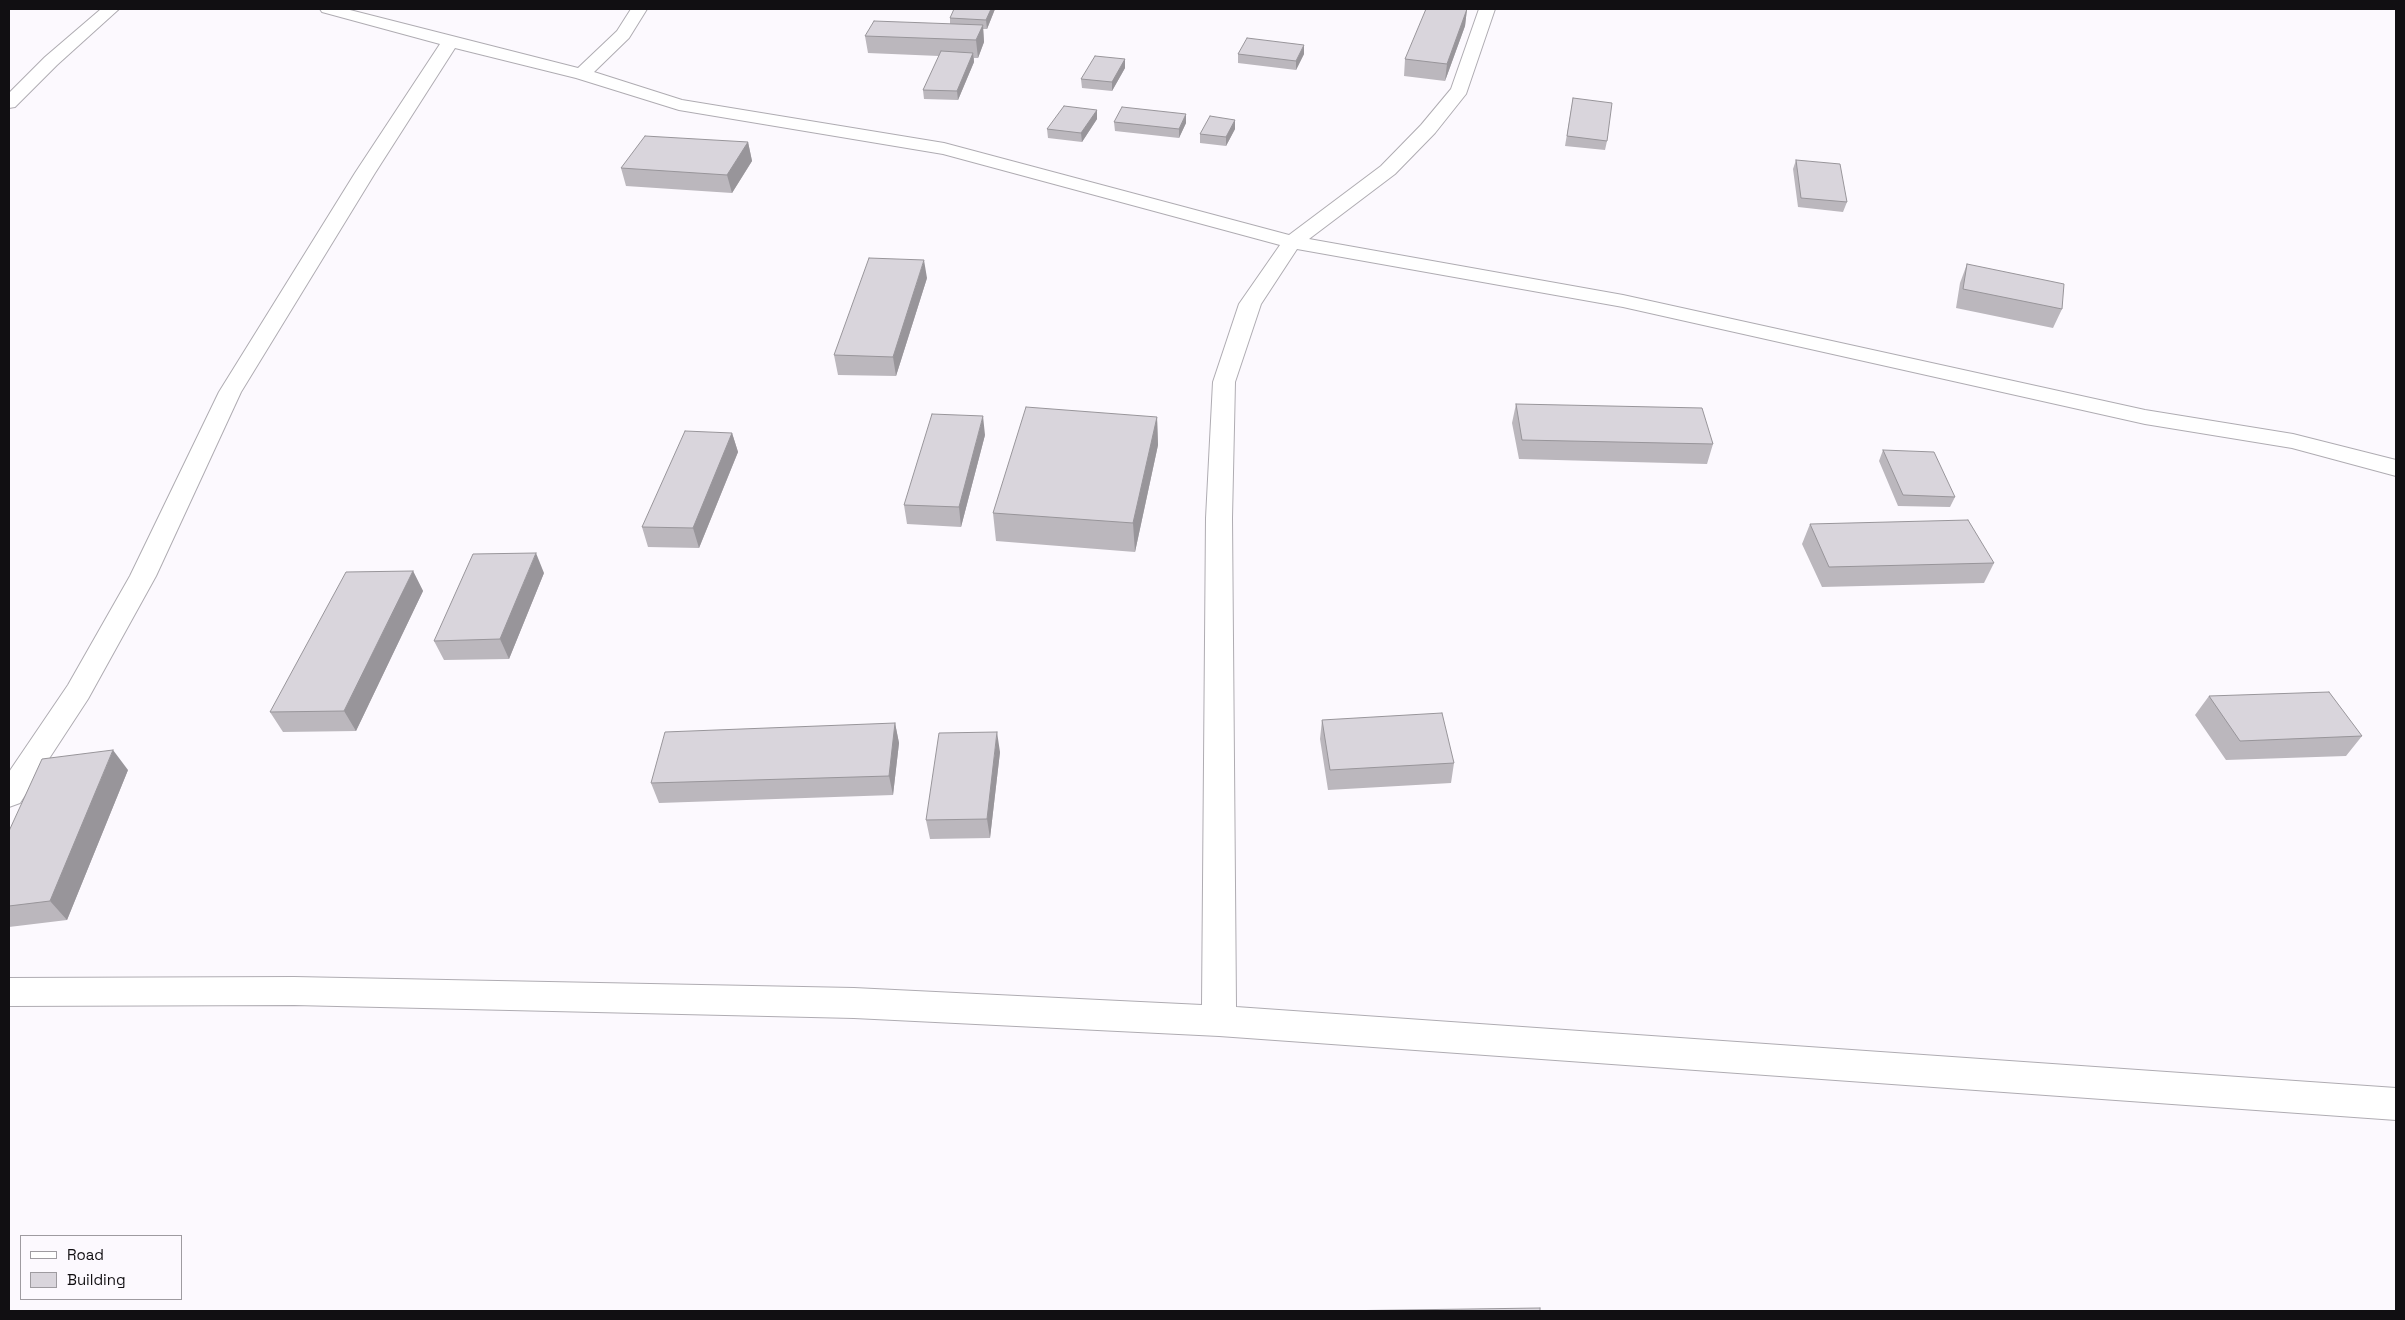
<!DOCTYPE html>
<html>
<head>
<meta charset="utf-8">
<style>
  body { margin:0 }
  #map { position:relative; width:2405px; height:1320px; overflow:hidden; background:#fcf9fe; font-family:"Space Grotesk",sans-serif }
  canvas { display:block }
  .frame { position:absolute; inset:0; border:10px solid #110f12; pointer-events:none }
  .legend { position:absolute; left:20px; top:1235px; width:162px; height:65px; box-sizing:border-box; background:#fcf9fe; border:1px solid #9e9ba0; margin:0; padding:6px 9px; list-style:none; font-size:15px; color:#110f12 }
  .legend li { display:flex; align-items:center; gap:10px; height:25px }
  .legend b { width:25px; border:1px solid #9e9ba0 }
</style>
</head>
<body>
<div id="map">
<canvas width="2405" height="1320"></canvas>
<div class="frame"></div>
<ul class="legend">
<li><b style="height:6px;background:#fff"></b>Road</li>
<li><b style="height:14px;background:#d9d5dc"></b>Building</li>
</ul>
</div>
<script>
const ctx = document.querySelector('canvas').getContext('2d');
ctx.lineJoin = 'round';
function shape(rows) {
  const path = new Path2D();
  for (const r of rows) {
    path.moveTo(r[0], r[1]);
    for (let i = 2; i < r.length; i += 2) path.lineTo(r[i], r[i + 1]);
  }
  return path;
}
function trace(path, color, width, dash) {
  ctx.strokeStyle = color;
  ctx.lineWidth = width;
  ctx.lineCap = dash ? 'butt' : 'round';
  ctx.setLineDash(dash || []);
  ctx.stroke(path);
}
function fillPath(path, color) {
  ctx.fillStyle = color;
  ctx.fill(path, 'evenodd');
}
const minor = shape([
  [101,9,119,9,57,65,15,107,9,108,9,93,45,57,101,9],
  [320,9,346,9,578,68,617,31,631,9,647,9,629,38,594,72,682,100,944,143,1289,235,1381,166,1421,125,1451,89,1479,9,1495,9,1466,94,1435,133,1395,174,1309,239,1623,295,2145,410,2293,434,2396,460,2396,476,2292,448,2145,424,1623,307,1297,249,1261,304,1235,382,1232,518,1236,1007,2396,1088,2396,1120,1219,1036,854,1018,294,1005,9,1006,9,978,294,977,854,988,1202,1005,1206,518,1213,382,1239,304,1280,245,943,154,679,110,576,78,455,48,375,173,241,392,156,576,88,699,20,803,9,807,9,772,68,685,130,576,219,392,355,173,440,44,322,12,320,9]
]);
trace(minor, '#afacb2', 2);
fillPath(minor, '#fff');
fillPath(shape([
  [995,9,987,29,983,29,984,42,978,58,974,58,974,62,958,100,924,99,923,90,939,56,868,53,865,36,950,24,950,18],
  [1467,9,1465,26,1445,81,1404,76,1405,59],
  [1304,45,1304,54,1296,70,1238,63,1238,54],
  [1125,59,1125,68,1112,91,1082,88,1081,79],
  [1573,98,1607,141,1605,150,1565,146],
  [1097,110,1097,119,1082,142,1048,138,1047,129],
  [1235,120,1235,129,1226,146,1200,143,1200,134],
  [1114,122,1186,123,1179,138,1115,131],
  [748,142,752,161,732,193,626,186,621,168],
  [1796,160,1847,202,1843,212,1798,207,1793,169],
  [1967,264,2062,309,2053,328,1956,308,1960,283],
  [927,278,896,376,838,375,834,355],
  [1516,404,1713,444,1707,464,1519,459,1512,423],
  [1157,417,1158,445,1135,552,996,541,993,513],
  [732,433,738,452,699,548,648,547,642,527],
  [985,435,961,527,907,524,904,505],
  [1883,450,1955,497,1950,507,1898,506,1879,461],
  [1810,524,1994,563,1984,583,1822,587,1802,544],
  [413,571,423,591,356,731,283,732,270,712],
  [544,573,509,659,444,660,434,641],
  [2209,696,2362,736,2346,756,2226,760,2195,715],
  [1322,720,1454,763,1451,783,1328,790,1320,739],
  [895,723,899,743,893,795,659,803,651,783],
  [1000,752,990,838,930,839,926,820],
  [128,770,67,920,9,927,9,831]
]), '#bbb7bd');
fillPath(shape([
  [991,9,995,9,987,29,986,20],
  [1467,9,1465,26,1445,81,1447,64],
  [983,25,984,42,978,58,976,40],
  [1304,45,1304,54,1296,70,1296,61],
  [973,53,974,62,958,100,957,91],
  [1125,59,1125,68,1112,91,1112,82],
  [1097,110,1097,119,1082,142,1081,133],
  [1186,114,1186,123,1179,138,1179,129],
  [1235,120,1235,129,1226,146,1226,137],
  [748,142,752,161,732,193,727,175],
  [924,260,927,278,896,376,893,357],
  [983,416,985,435,961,527,959,507],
  [1157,417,1158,445,1135,552,1133,523],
  [732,433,738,452,699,548,693,528],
  [536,553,544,573,509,659,500,639],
  [413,571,423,591,356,731,344,711],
  [895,723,899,743,893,795,889,776],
  [997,732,1000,752,990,838,987,819],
  [113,750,128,770,67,920,50,901]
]), '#98959a');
const building = shape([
  [954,9,991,9,986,20,950,18,954,9],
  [1426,9,1467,9,1447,64,1405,59,1426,9],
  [874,21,983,25,976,40,865,36,874,21],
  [1247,38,1304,45,1296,61,1238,54,1247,38],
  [941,51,973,53,957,91,923,90,941,51],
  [1095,56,1125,59,1112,82,1081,79,1095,56],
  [1573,98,1612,103,1607,141,1567,136,1573,98],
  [1064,106,1097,110,1081,133,1047,129,1064,106],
  [1122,107,1186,114,1179,129,1114,122,1122,107],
  [1210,116,1235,120,1226,137,1200,134,1210,116],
  [645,136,748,142,727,175,621,168,645,136],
  [1796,160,1840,164,1847,202,1801,198,1796,160],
  [869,258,924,260,893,357,834,355,869,258],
  [1967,264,2064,284,2062,309,1963,289,1967,264],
  [1516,404,1702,408,1713,444,1522,440,1516,404],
  [1026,407,1157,417,1133,523,993,513,1026,407],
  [932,414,983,416,959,507,904,505,932,414],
  [685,431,732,433,693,528,642,527,685,431],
  [1883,450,1934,452,1955,497,1903,495,1883,450],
  [1968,520,1994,563,1829,567,1810,524,1968,520],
  [536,553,500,639,434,641,473,554,536,553],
  [413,571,344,711,270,712,346,572,413,571],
  [2329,692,2362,736,2240,741,2209,696,2329,692],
  [1442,713,1454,763,1330,770,1322,720,1442,713],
  [895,723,889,776,651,783,665,732,895,723],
  [997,732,987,819,926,820,939,733,997,732],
  [113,750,50,901,9,906,9,831,42,759,113,750],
  [1540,1308,1540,1311,1331,1311,1540,1308]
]);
fillPath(building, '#d9d5dc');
trace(building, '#98959a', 1);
</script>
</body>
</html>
